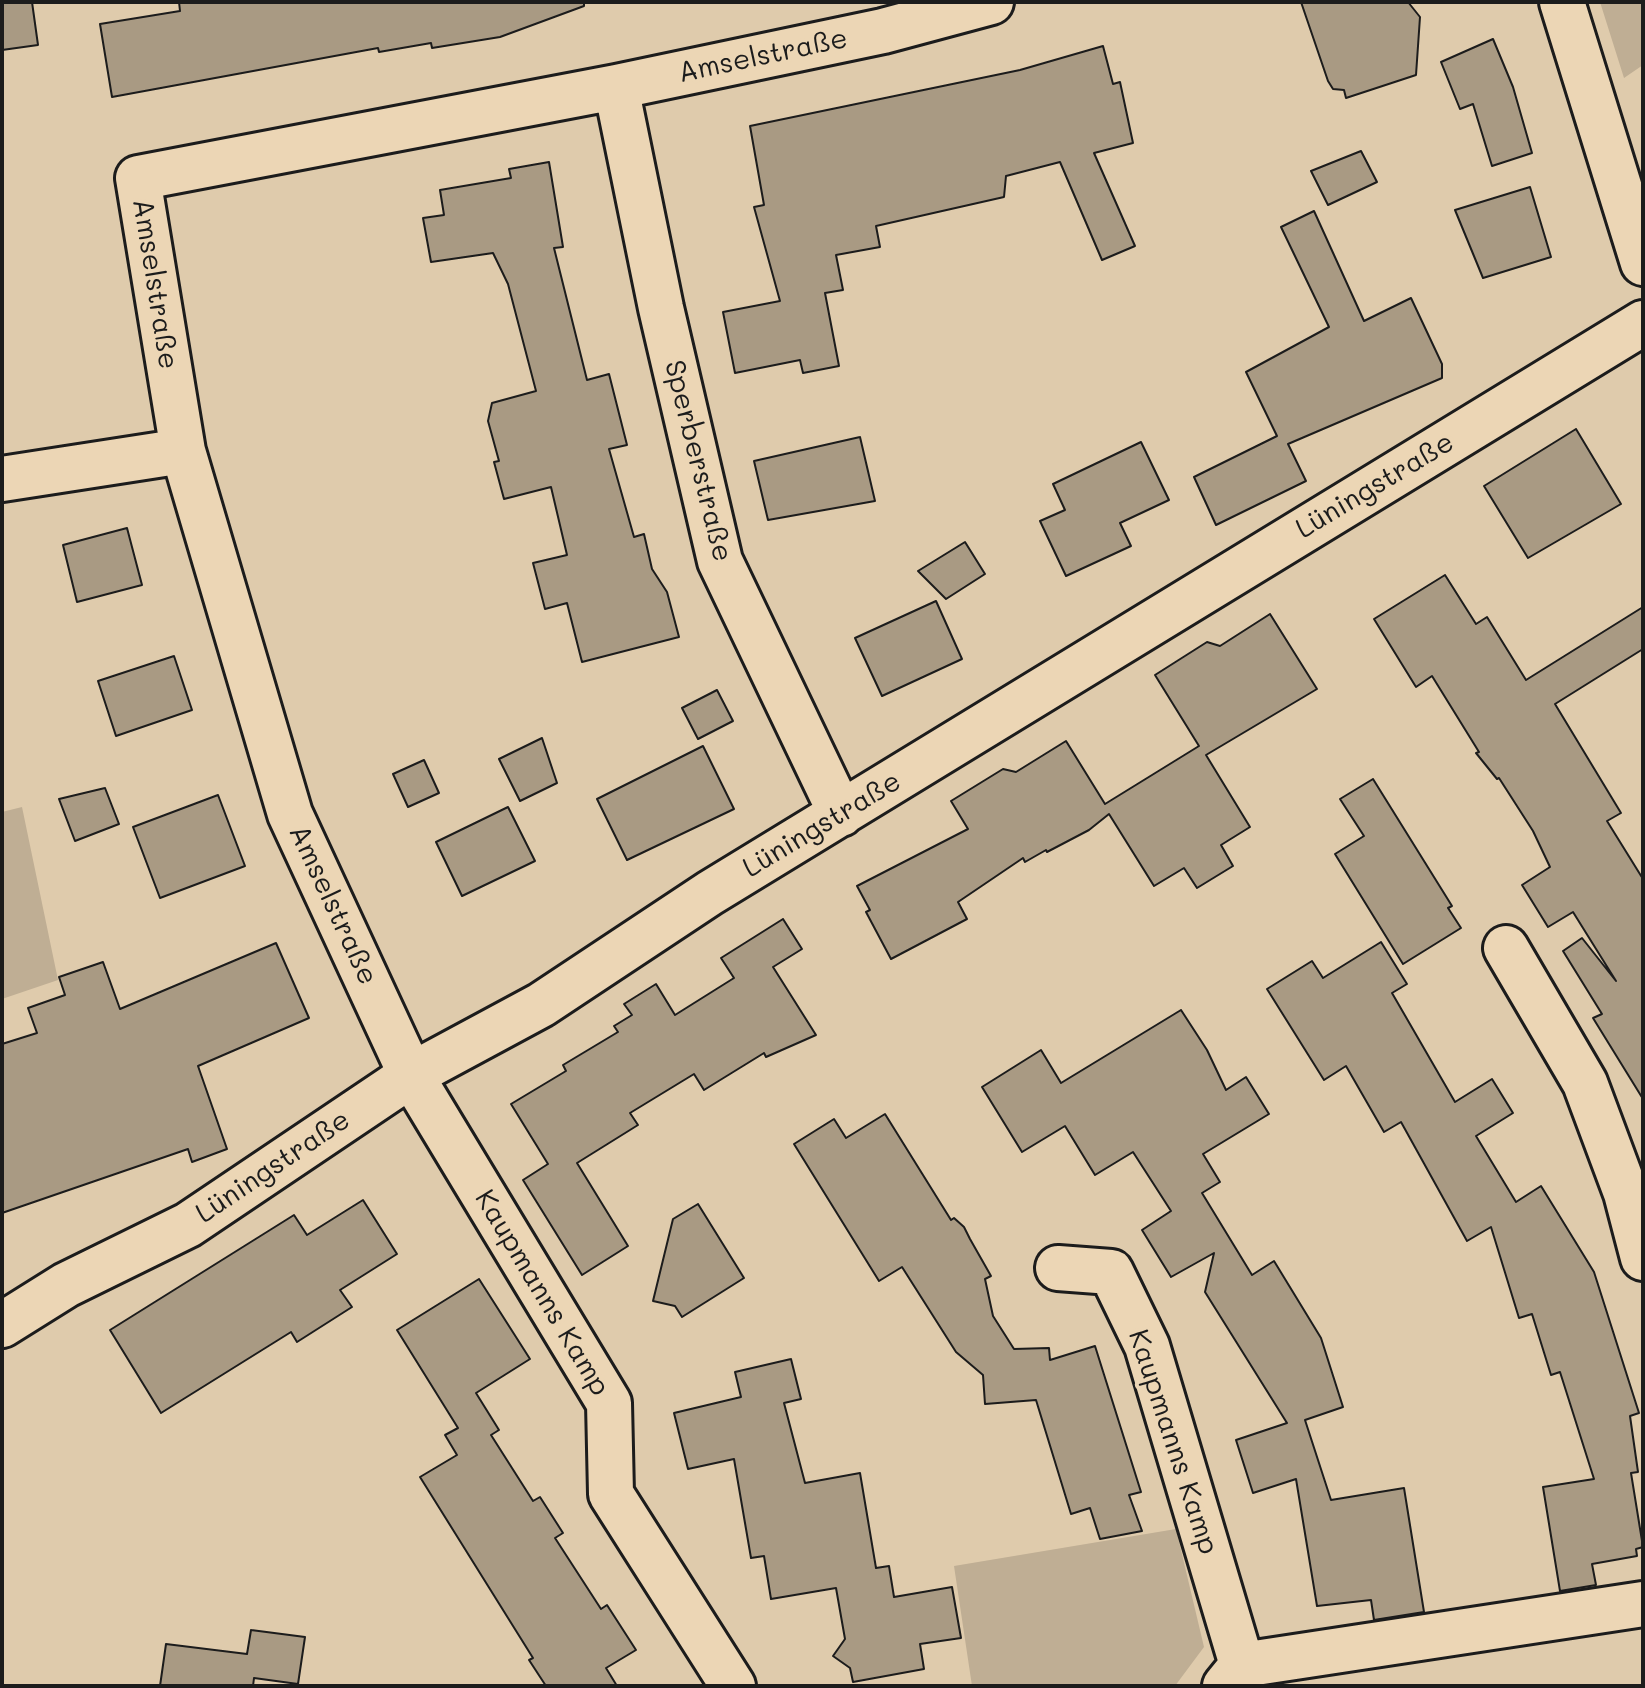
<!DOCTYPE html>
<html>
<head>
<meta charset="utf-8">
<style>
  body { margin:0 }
  #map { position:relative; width:1645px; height:1688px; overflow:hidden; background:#dfcbac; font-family:Mali,sans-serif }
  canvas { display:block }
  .frame { position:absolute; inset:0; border:4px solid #1c1c1c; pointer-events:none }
</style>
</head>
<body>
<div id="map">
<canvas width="1645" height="1688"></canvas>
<div class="frame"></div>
</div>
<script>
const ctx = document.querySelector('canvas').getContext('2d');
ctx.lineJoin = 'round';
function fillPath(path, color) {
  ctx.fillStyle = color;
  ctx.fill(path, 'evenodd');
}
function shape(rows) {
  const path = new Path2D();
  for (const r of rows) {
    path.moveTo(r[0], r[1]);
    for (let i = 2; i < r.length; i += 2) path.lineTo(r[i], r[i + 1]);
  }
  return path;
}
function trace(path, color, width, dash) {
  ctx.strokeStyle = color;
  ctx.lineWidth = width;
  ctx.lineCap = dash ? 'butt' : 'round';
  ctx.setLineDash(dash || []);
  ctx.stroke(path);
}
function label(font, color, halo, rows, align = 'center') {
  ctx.font = font + ' Mali,sans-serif';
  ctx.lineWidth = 8;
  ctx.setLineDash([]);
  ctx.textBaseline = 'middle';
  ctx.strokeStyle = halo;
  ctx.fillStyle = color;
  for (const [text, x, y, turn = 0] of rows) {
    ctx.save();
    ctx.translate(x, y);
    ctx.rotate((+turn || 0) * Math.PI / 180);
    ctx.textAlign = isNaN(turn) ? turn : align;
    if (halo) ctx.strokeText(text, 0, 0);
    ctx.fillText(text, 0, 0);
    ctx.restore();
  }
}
fillPath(shape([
  [1600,2,1643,2,1643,65,1624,78],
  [22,807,58,980,2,999,2,812],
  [1176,1529,1204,1647,1175,1686,972,1686,954,1566]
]), '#bfae94');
const building = shape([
  [2,2,32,2,38,45,2,50,2,2],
  [179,2,584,2,584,6,500,37,432,48,431,43,379,52,378,48,112,97,100,24,180,11,179,2],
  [1301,2,1408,2,1420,17,1416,75,1346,98,1344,90,1333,89,1328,81,1301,2],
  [1493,39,1513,87,1532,153,1492,166,1473,104,1460,109,1441,62,1493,39],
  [1103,46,1113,84,1120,82,1133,143,1094,153,1135,246,1102,260,1060,162,1006,176,1004,197,876,226,880,247,836,255,843,290,825,293,839,366,803,373,800,360,735,373,723,312,780,301,754,207,764,205,750,126,1020,70,1103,46],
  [1361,151,1377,182,1328,205,1311,171,1361,151],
  [549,162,563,247,554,248,587,380,609,374,627,445,609,449,634,537,644,534,652,569,667,592,679,637,582,662,567,603,545,609,533,563,567,555,551,487,504,499,494,462,499,461,488,421,492,403,536,391,508,284,493,253,431,262,423,218,444,215,440,190,511,178,509,169,549,162],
  [1530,187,1551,257,1483,278,1455,210,1530,187],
  [1314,211,1364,321,1411,298,1442,364,1442,378,1288,444,1306,481,1216,525,1194,477,1277,436,1246,372,1329,327,1281,227,1314,211],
  [1576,429,1621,504,1528,558,1484,486,1576,429],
  [860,437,875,501,768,520,754,461,860,437],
  [1141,442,1169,500,1120,523,1131,546,1066,576,1040,521,1065,510,1053,484,1141,442],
  [127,528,142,585,77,602,63,545,127,528],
  [965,542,985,574,946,599,918,571,965,542],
  [1445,575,1476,624,1487,617,1526,680,1643,607,1643,649,1555,704,1621,813,1607,821,1643,879,1643,1099,1593,1018,1602,1014,1563,951,1582,938,1616,981,1573,912,1548,927,1522,885,1550,867,1533,831,1499,778,1497,779,1476,753,1479,752,1432,676,1416,687,1374,619,1445,575],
  [936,601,962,659,882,696,855,638,936,601],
  [1270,614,1317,689,1206,755,1250,827,1221,845,1233,866,1197,888,1184,868,1154,886,1109,814,1089,830,1047,852,1046,850,1025,862,1023,858,958,902,967,919,891,959,866,912,870,910,857,886,968,829,951,801,1003,769,1016,772,1066,741,1105,804,1199,746,1155,675,1207,642,1220,646,1270,614],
  [174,656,192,710,116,736,98,681,174,656],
  [717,690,733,721,698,739,682,708,717,690],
  [542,738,557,783,520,801,499,759,542,738],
  [703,746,734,809,627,860,597,799,703,746],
  [424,760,439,793,408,807,393,774,424,760],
  [1373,779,1452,906,1448,908,1461,928,1403,964,1335,854,1364,836,1340,799,1373,779],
  [105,788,119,824,75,841,59,799,105,788],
  [218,795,245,866,160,898,133,827,218,795],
  [508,807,535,861,462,896,436,842,508,807],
  [783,919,802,949,773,967,816,1035,766,1057,764,1053,704,1090,694,1074,630,1113,638,1125,577,1163,628,1246,582,1275,523,1180,548,1164,511,1104,566,1071,563,1065,618,1032,614,1026,632,1015,624,1004,656,984,675,1015,734,978,721,958,783,919],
  [1381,942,1407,984,1392,993,1455,1102,1492,1079,1513,1113,1476,1136,1516,1202,1541,1186,1594,1272,1639,1413,1630,1416,1638,1472,1631,1473,1643,1547,1636,1549,1637,1556,1592,1564,1596,1585,1560,1591,1543,1487,1594,1479,1560,1372,1551,1375,1532,1314,1519,1318,1491,1227,1467,1241,1401,1122,1384,1132,1346,1066,1324,1080,1267,989,1312,961,1323,978,1381,942],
  [276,943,309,1018,198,1066,227,1149,192,1162,188,1149,2,1213,2,1044,37,1033,28,1008,65,995,59,977,103,962,120,1009,276,943],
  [1181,1010,1207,1050,1226,1090,1246,1077,1269,1114,1203,1154,1220,1182,1202,1193,1252,1275,1274,1261,1321,1338,1343,1407,1305,1420,1331,1500,1404,1488,1424,1612,1374,1620,1371,1600,1317,1606,1296,1479,1253,1493,1236,1440,1287,1423,1205,1292,1214,1253,1171,1277,1142,1230,1171,1211,1133,1152,1095,1175,1065,1126,1022,1152,982,1087,1041,1050,1061,1083,1181,1010],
  [885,1114,951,1220,954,1218,964,1227,970,1239,991,1276,985,1279,993,1316,1014,1349,1049,1348,1050,1360,1095,1346,1141,1492,1129,1495,1142,1531,1100,1539,1090,1508,1071,1514,1036,1400,985,1404,983,1375,956,1352,902,1267,879,1281,794,1144,834,1119,846,1138,885,1114],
  [363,1200,397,1254,340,1290,352,1307,297,1342,291,1332,161,1413,110,1330,294,1215,307,1235,363,1200],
  [698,1204,744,1278,682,1317,675,1306,653,1301,673,1219,698,1204],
  [479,1279,530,1359,476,1393,499,1430,491,1435,533,1501,540,1497,563,1533,555,1538,601,1609,607,1605,636,1650,606,1668,617,1686,546,1686,529,1660,533,1658,420,1477,457,1455,445,1435,458,1428,397,1330,479,1279],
  [791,1359,801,1399,784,1403,805,1483,860,1473,876,1568,889,1566,894,1597,952,1587,961,1638,920,1644,924,1669,853,1682,850,1668,833,1656,845,1639,836,1588,771,1599,764,1556,751,1558,734,1459,688,1469,674,1413,741,1397,735,1372,791,1359],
  [251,1630,305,1637,298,1684,254,1678,253,1686,160,1686,166,1644,247,1654,251,1630]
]);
fillPath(building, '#a99a83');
trace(building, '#1c1c1c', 2);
const minor = shape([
  [1562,2,1643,263],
  [616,87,661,308,720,561,841,814],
  [2,479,183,451],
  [1506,948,1585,1083,1626,1193,1643,1258],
  [1058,1268,1111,1272,1147,1346,1242,1665,1225,1686],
  [2,1325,66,1285,188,1225,411,1075,541,1005,710,893,1643,323],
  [1242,1665,1643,1604],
  [733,1686,611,1494,609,1403,411,1075,290,814,183,451,138,178,616,87,883,31,991,2]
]);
trace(minor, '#1c1c1c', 50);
trace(minor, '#ecd6b5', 44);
label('28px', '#1c1c1c', '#ecd6b5', [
  ["Amselstraße",763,56,-12],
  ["Amselstraße",155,284,81],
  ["Sperberstraße",698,461,76],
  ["Lüningstraße",1375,486,-31],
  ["Lüningstraße",822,825,-31],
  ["Amselstraße",333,905,65],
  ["Lüningstraße",273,1167,-34],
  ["Kaupmanns Kamp",542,1293,59],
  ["Kaupmanns Kamp",1173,1442,72]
]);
</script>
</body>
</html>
